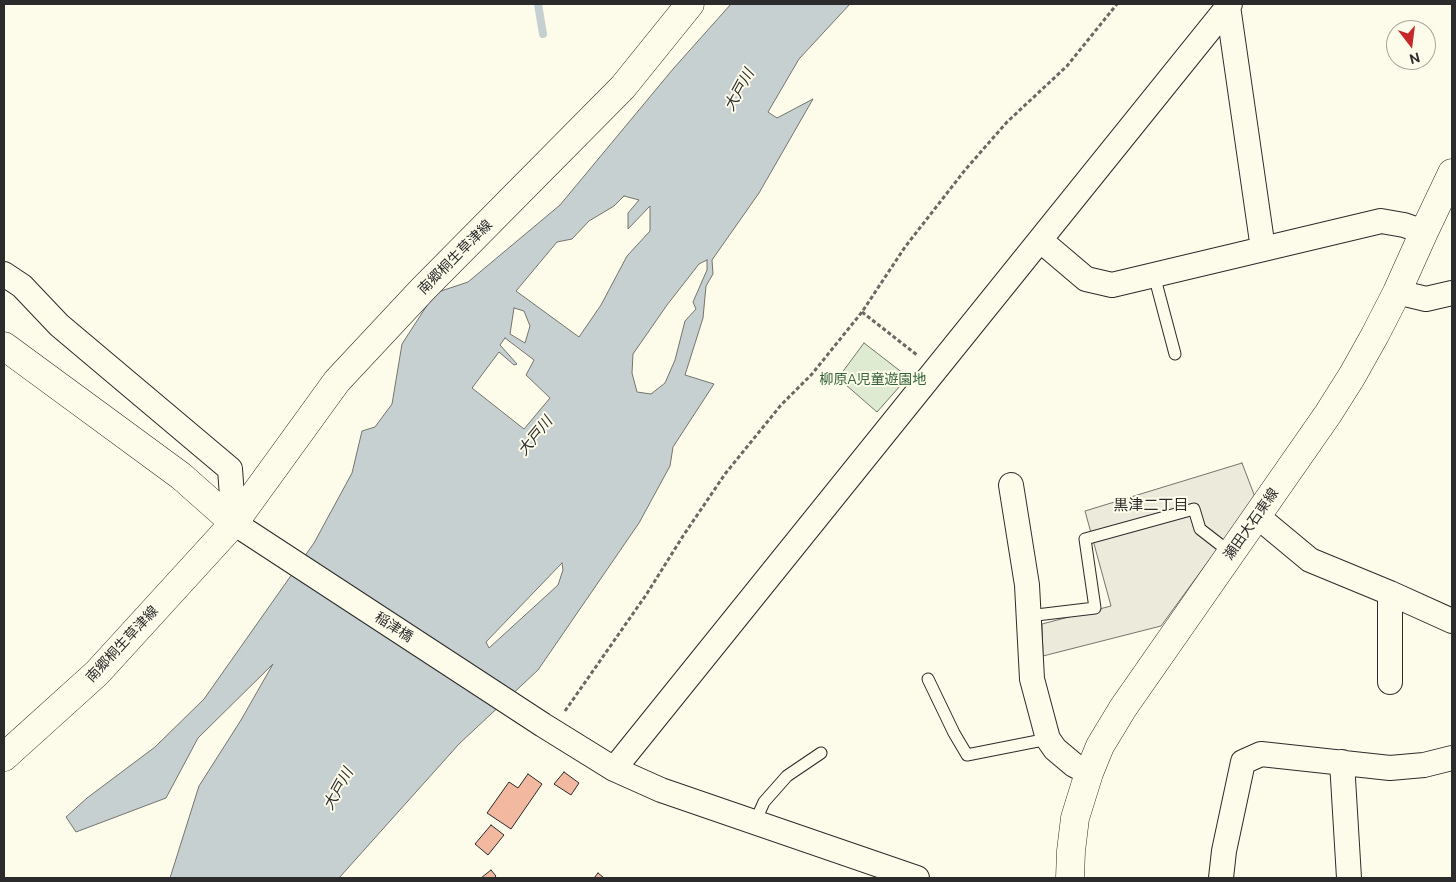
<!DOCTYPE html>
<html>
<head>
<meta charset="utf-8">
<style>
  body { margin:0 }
  #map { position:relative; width:1456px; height:882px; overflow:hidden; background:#fdfbea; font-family:Ubuntu,sans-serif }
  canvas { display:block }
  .frame { position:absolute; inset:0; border:5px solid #2b2b2b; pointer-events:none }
  .north { position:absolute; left:1386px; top:20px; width:50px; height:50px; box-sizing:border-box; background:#fdfbea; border:1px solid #a9a89e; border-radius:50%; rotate:165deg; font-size:14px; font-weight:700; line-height:20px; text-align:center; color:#2b2b2b }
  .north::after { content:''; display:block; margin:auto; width:18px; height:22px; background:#c62828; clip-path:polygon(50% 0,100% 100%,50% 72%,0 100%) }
</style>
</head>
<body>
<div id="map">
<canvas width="1456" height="882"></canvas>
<div class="frame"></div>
<div class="north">N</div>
</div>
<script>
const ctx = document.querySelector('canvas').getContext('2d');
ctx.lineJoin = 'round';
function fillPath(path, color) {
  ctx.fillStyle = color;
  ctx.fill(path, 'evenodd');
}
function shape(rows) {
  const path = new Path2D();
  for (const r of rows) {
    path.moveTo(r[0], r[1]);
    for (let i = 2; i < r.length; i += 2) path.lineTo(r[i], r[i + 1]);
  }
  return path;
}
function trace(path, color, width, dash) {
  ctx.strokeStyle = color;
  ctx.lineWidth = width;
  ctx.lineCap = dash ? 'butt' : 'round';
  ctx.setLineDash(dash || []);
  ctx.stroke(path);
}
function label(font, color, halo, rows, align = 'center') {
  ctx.font = font + ' Ubuntu,"Noto Sans JP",sans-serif';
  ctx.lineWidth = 4;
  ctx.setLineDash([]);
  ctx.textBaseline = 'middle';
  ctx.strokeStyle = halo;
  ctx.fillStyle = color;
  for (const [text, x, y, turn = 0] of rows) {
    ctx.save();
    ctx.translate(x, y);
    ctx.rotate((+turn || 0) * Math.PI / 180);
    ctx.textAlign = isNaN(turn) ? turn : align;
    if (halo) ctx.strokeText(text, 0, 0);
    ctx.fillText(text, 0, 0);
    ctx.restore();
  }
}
const green = shape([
  [864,343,908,377,877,412,838,378,864,343]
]);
fillPath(green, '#deebd1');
trace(green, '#74746e', 1);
const parking = shape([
  [1242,463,1255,497,1161,626,1043,656,1042,624,1111,606,1085,511,1242,463]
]);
fillPath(parking, '#eceadb');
trace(parking, '#74746e', 1);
const water = shape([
  [731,4,850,4,799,59,768,112,777,118,813,99,759,193,712,260,713,274,706,286,703,318,685,375,714,384,673,447,670,466,639,523,538,670,459,744,339,878,170,878,199,786,241,720,273,664,198,738,166,798,76,832,66,817,87,798,155,747,204,699,314,543,352,473,362,431,375,427,392,404,402,344,435,293,468,282,560,205,673,69,731,4],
  [624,196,639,200,628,213,628,229,650,206,650,231,627,256,601,305,579,337,516,291,557,242,572,239,589,221,614,206,624,196],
  [707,260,707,270,693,302,696,309,685,321,675,360,665,383,651,394,637,392,632,373,633,354,667,305,699,264,707,260],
  [514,308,524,311,530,326,525,343,510,334,514,308],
  [505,338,534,360,526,375,550,398,524,429,472,388,499,352,514,365,517,364,500,345,505,338],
  [562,563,563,570,558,585,489,648,486,642,562,563]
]);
fillPath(water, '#c7d0d0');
trace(water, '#74746e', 1);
trace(shape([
  [538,4,543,34]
]), '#c7d0d0', 8);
const building = shape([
  [564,772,579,783,571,795,554,784,564,772],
  [528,774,542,784,511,829,487,813,509,782,518,788,528,774],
  [491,825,504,835,488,855,475,844,491,825],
  [491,870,496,876,494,878,481,878,491,870],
  [598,873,604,878,594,878,598,873]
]);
fillPath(building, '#f2b8a0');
trace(building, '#2b2b2b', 1);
const service = shape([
  [1154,275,1175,354],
  [1028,616,1095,608,1085,539,1194,509,1200,529,1231,553],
  [928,679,954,733,967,755,1048,739],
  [755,822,764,802,787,776,821,753]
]);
const minor = shape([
  [1228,6,1263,249],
  [1040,240,1086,279,1112,285,1381,221,1404,225,1424,232],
  [4,274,22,286,59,325,230,469,234,523,543,725,614,769,661,790,917,878],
  [1397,292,1426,299,1452,293],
  [1011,485,1027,585,1032,679,1048,739,1055,749,1074,765,1089,773],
  [1257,516,1310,560,1390,593,1452,621],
  [1390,682,1390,593],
  [1342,762,1349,878],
  [614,769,1230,4],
  [1221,878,1224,851,1243,762,1261,754,1390,768,1424,765,1452,758]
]);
const secondary = shape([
  [4,346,181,476,234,523],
  [4,757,97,673,234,523,337,381,423,289,623,87,690,4]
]);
const primary = shape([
  [1070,878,1071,851,1075,818,1089,773,1100,746,1123,708,1328,414,1352,376,1375,335,1397,292,1424,232,1452,173]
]);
trace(service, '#2b2b2b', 13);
trace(minor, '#2b2b2b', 26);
trace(secondary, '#2b2b2b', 29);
trace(primary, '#2b2b2b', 29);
trace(shape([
  [862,312,917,355],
  [565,711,646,595,683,536,725,474,781,405,812,374,862,312,905,247,965,170,1007,122,1067,66,1117,4]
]), '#6a6964', 3, [4, 2.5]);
trace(service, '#fdfbea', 11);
trace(minor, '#fdfbea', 24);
trace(secondary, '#fdfbea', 28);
trace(primary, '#fdfbea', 28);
label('14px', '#2b2b2b', '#fdfbea', [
  ["南郷桐生草津線",455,257,-45],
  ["瀬田大石東線",1251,524,-55],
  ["稲津橋",394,627,33],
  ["南郷桐生草津線",122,644,-47]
]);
label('14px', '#34623c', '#fdfbea', [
  ["柳原A児童遊園地",873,379]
]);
label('italic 15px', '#2b2b2b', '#fdfbea', [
  ["大戸川",739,90,-61],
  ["大戸川",535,436,-51],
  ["大戸川",338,789,-61]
]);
label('15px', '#2b2b2b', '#fdfbea', [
  ["黒津二丁目",1151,505]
]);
</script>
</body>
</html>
